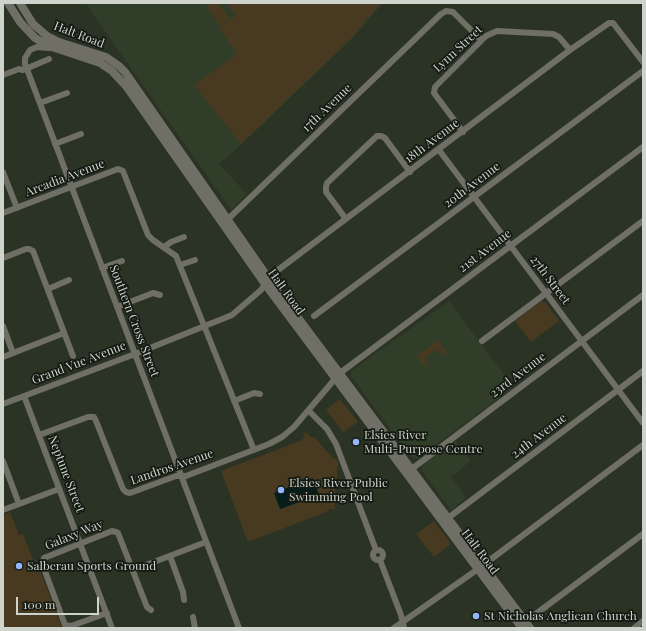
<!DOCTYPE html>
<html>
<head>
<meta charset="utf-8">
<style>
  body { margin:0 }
  #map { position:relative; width:646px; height:631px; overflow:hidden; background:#2a3324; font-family:"Playfair Display",serif }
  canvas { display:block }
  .frame { position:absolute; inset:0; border:4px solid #ced4cb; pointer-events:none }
  .scale { position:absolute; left:16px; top:597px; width:83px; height:18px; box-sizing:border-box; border:2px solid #ced4cb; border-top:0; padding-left:5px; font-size:12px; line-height:14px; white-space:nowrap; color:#ced4cb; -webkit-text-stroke:3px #151a13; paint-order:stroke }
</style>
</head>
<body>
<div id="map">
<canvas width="646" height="631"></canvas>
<div class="frame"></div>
<div class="scale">100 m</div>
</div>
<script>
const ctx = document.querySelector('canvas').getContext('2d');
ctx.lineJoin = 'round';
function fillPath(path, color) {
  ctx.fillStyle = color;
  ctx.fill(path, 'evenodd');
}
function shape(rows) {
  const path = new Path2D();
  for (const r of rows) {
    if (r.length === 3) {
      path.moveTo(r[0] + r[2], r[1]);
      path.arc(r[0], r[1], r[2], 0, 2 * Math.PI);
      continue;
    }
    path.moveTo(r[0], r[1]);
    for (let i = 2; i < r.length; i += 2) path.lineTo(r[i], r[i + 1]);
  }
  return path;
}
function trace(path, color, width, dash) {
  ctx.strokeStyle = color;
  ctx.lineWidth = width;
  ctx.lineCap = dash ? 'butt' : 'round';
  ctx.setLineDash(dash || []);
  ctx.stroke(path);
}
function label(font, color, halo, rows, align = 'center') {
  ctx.font = font + ' "Playfair Display",serif';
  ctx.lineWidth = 3.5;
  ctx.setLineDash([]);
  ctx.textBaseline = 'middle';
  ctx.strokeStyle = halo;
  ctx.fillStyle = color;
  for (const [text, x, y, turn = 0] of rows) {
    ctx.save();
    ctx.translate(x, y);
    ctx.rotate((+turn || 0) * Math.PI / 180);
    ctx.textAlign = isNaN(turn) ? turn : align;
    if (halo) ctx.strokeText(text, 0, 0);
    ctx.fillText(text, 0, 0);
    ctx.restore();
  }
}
fillPath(shape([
  [85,3,383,3,352,39,240,146,219,164,247,194,231,210],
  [449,301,510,383,512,388,417,459,411,457,351,376,351,371],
  [455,441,471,461,451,477,466,498,451,510,422,471,422,466]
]), '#303d28');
fillPath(shape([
  [204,3,219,3,230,19,220,26],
  [227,3,381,3,351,38,241,144,194,85,237,54,219,28,236,16],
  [542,301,546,303,559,321,531,342,515,321],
  [438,340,447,352,442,356,437,349,424,359,429,365,426,368,416,356],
  [340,399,358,422,343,432,326,410],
  [306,432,312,438,314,437,334,459,336,458,339,465,337,466,337,486,335,486,335,509,329,509,326,512,248,542,221,471,300,441,305,437,303,434],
  [10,512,19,535,23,534,37,570,40,570,62,628,3,628,3,515],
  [434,521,451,544,434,557,416,534]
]), '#473a21');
fillPath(shape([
  [313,478,319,495,280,509,274,493]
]), '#051e1b');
trace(shape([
  [49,48,37,47,30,50,25,58,25,64,239,628],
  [3,75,19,69,23,70,49,59],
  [40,103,67,93],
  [463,132,434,93,435,87,486,36,497,31,553,34,559,37,570,50],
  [55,144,81,134],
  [439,150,643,423],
  [3,172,17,208],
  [3,213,118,169,123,171,148,235,153,240,176,256,254,450],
  [346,219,326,192,326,187,327,183,377,136,381,136,385,138,410,172],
  [226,221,441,14,446,11,453,12,481,40],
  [164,247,171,242,184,237],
  [3,258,26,249,29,249,33,251,73,356],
  [180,265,195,260],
  [102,268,122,261],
  [48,289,69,280],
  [117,307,153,293,160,295],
  [314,316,643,71],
  [3,326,13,353],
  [482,341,643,221],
  [3,357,64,333],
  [24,396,112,628],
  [234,401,254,393,260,394],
  [3,404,135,354,232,315,261,290,269,279,278,270,570,50,609,23,613,23,643,62],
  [309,411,327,429,336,444,376,550],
  [39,435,88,417,94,417,96,421,123,489,126,492,130,493,176,476,186,476,269,444,282,437,294,427,340,373,643,147],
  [3,461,19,504],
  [409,471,643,295],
  [3,510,59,489],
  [448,518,643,371],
  [378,555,5],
  [170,556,183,592,184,600],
  [380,560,401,615,404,628],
  [133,570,206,542],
  [107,613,71,626,65,625,43,566,43,561,44,558,112,531,116,532,118,533,147,607,151,610],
  [193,617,195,628],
  [525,622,643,534],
  [394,628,478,569,643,445],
  [634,628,643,621]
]), '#6f6f66', 6);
trace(shape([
  [8,3,20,22,35,38,49,46,100,63,112,71,126,86,265,284,522,628],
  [20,3,33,24,47,36,59,42,106,57,119,66,125,72,269,279,530,628]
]), '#6f6f66', 8);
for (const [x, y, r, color] of [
  [356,442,4,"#95b6fd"],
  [281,490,4,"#95b6fd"],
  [19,566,4,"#95b6fd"],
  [476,616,4,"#95b6fd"]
]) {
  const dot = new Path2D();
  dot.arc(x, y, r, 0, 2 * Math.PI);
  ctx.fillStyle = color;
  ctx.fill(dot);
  trace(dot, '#151a13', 1.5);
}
label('12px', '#ced4cb', '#151a13', [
  ["Halt Road",79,35,21],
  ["Lynn Street",458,49,-43],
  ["17th Avenue",327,108,-44],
  ["18th Avenue",432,141,-37],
  ["Arcadia Avenue",65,178,-21],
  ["20th Avenue",472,185,-37],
  ["21st Avenue",485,251,-37],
  ["27th Street",550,280,53],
  ["Halt Road",286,292,54],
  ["Southern Cross Street",134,321,69],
  ["Grand Vue Avenue",79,363,-21],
  ["23rd Avenue",518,375,-37],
  ["24th Avenue",539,436,-37],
  ["Landros Avenue",172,467,-19],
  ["Neptune Street",66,474,69],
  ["Galaxy Way",74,535,-22],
  ["Halt Road",480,552,53]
]);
label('12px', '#ced4cb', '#151a13', [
  ["Elsies River",364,435],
  ["Multi-Purpose Centre",364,449],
  ["Elsies River Public",289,483],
  ["Swimming Pool",289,497],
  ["Salberau Sports Ground",27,566],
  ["St Nicholas Anglican Church",484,616]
], 'left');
</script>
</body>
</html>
